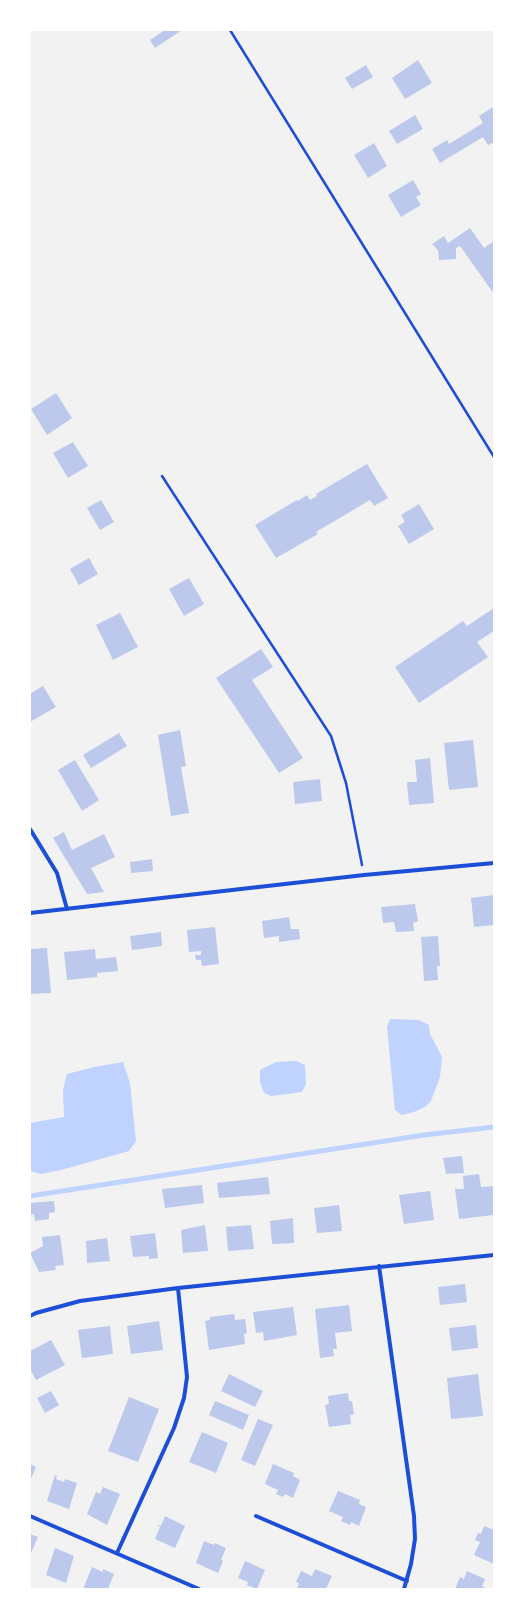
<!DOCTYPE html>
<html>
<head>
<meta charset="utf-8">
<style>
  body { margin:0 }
  #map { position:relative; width:524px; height:1619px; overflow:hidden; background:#f2f2f2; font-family:"Public Sans",sans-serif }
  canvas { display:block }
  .frame { position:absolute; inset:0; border:31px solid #fff; pointer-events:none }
</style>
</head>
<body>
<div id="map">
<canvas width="524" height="1619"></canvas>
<div class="frame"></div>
</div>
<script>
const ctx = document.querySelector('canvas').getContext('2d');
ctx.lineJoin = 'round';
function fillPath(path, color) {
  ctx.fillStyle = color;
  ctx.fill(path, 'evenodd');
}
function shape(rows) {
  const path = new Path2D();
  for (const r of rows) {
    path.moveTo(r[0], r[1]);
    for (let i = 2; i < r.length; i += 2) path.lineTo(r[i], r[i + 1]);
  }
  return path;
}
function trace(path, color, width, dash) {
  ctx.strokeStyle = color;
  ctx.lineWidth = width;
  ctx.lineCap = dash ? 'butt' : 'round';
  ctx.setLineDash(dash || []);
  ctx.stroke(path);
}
fillPath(shape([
  [390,1019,419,1020,429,1025,430,1034,442,1057,440,1077,431,1101,425,1107,414,1112,402,1115,395,1110,387,1027],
  [296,1061,305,1065,306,1084,302,1092,271,1096,264,1093,260,1082,260,1070,276,1062],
  [123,1062,130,1083,136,1141,129,1151,61,1170,41,1174,30,1171,30,1123,64,1117,63,1090,67,1074,94,1067]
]), '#bfd3fe');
trace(shape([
  [30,1196,424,1135,494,1127]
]), '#bfd3fe', 5);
fillPath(shape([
  [165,30,182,30,155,48,150,40],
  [418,60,432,83,405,99,392,78],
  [366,65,373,77,352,89,345,78],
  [493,107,494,142,488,145,483,137,440,163,432,149,447,140,449,144,483,123,479,116],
  [415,115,423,129,397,144,389,131],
  [374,143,387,166,368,178,354,155],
  [413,180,421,194,416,197,421,205,401,217,388,195],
  [470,228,484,248,494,241,494,294,460,246,456,248,456,259,439,260,438,250,432,244,444,236,448,243],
  [56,393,72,418,47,435,31,409],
  [73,442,88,466,68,478,53,453],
  [367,464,388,498,374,506,370,500,316,532,318,534,276,558,255,525,297,500,298,501,307,495,310,500,317,496,316,494],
  [101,500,114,522,100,530,87,508],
  [419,504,434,529,409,544,398,526,405,522,401,515],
  [89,558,98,574,79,585,70,569],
  [189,578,204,604,184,616,169,589],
  [494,608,494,631,477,642,488,657,419,703,395,667,463,621,467,626],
  [120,613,138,647,113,660,96,625],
  [261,649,273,667,252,680,303,758,279,773,216,678],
  [43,686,56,707,30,722,30,694],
  [180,730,186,766,181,767,189,813,171,816,158,735],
  [119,733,127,746,91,768,83,755],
  [473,740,478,787,449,790,444,743],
  [430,758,434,803,409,805,407,782,417,782,415,760],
  [75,760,99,800,82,811,58,770],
  [320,779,322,801,295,804,293,782],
  [64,832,72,850,104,834,115,857,91,868,104,892,87,894,53,838],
  [152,859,153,871,131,873,130,862],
  [494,895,494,925,474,927,471,898],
  [415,904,418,921,413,923,414,931,396,932,394,922,383,923,381,907],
  [289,917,291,929,299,929,300,939,279,942,279,936,264,938,262,921],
  [215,927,219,964,202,966,201,960,196,960,195,955,201,955,201,951,189,952,187,930],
  [161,932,162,946,132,950,130,936],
  [438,936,440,966,437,966,438,980,424,981,421,937],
  [47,948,51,993,30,994,30,949],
  [95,949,96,959,116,957,118,971,97,973,97,977,67,980,64,952],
  [462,1156,464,1173,446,1174,443,1158],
  [479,1174,481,1187,494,1186,494,1215,459,1219,455,1189,464,1189,463,1176],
  [268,1177,270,1194,219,1198,217,1183],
  [202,1185,204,1203,165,1208,162,1189],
  [430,1191,434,1220,404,1224,399,1195],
  [54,1201,55,1212,49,1213,49,1219,35,1221,34,1214,30,1215,30,1203],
  [339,1205,342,1231,317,1233,314,1208],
  [293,1218,294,1243,272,1244,270,1221],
  [205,1225,208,1251,183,1253,181,1230],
  [251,1225,254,1249,228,1251,226,1227],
  [155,1233,158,1258,149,1259,149,1256,133,1257,130,1236],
  [60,1235,64,1265,55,1266,56,1270,39,1272,30,1253,43,1246,42,1237],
  [107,1238,110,1261,87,1263,86,1241],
  [465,1284,467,1302,440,1305,438,1287],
  [349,1305,352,1331,335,1333,337,1349,333,1349,334,1356,320,1358,315,1309],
  [293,1307,297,1335,264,1341,263,1332,256,1333,253,1312],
  [234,1314,235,1320,245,1319,247,1333,244,1334,245,1344,209,1350,205,1321,210,1320,210,1317],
  [159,1321,163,1350,131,1354,127,1326],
  [476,1325,478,1348,452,1351,449,1328],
  [110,1326,113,1354,82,1358,78,1330],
  [51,1340,65,1365,36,1380,30,1369,30,1351],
  [229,1374,263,1391,255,1407,221,1391],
  [478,1374,483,1416,451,1419,447,1378],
  [51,1391,59,1405,45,1413,37,1398],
  [348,1393,349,1401,352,1401,354,1414,350,1415,351,1424,329,1427,325,1405,329,1404,328,1396],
  [129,1397,159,1409,138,1462,108,1451],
  [215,1401,249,1415,243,1430,209,1415],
  [258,1419,273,1425,255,1466,241,1460],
  [202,1432,228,1443,216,1473,189,1462],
  [30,1464,36,1467,30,1481],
  [273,1464,294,1473,293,1476,300,1480,293,1498,285,1494,283,1497,276,1494,278,1490,265,1484],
  [55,1475,57,1476,56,1479,64,1482,65,1479,77,1483,69,1509,47,1501],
  [103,1487,120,1494,107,1525,87,1514,96,1492,100,1494],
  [338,1491,360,1500,359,1504,366,1507,359,1526,351,1522,350,1525,341,1521,343,1517,329,1511],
  [165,1516,185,1526,175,1548,155,1539,160,1527,158,1526,158,1525,161,1526],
  [484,1526,494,1530,494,1564,474,1555,480,1542,475,1540,478,1533,481,1534],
  [30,1534,38,1537,31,1553,30,1552],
  [204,1541,214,1545,215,1543,226,1548,221,1560,223,1561,218,1573,196,1563],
  [55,1548,74,1556,66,1583,46,1575],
  [245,1561,265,1570,257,1589,247,1585,248,1582,238,1578],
  [92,1567,103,1572,103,1569,114,1574,108,1589,83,1589],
  [315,1569,332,1576,326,1589,297,1589,299,1583,296,1582,301,1571,312,1576],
  [467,1571,485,1579,482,1586,488,1589,455,1589,460,1577,464,1579]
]), '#bdc9ec');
trace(shape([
  [230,30,494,457],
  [162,476,331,736,346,783,362,865]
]), '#1d4ed8', 2.5);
trace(shape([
  [30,829,57,873,67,909],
  [30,913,364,875,494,863],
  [379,1266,414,1516,415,1539,411,1564,404,1589],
  [30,1316,36,1313,80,1301,178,1288,494,1255],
  [30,1516,199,1589],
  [256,1516,407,1581],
  [117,1553,174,1428,184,1398,187,1377,178,1288]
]), '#1d4ed8', 4);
</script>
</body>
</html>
